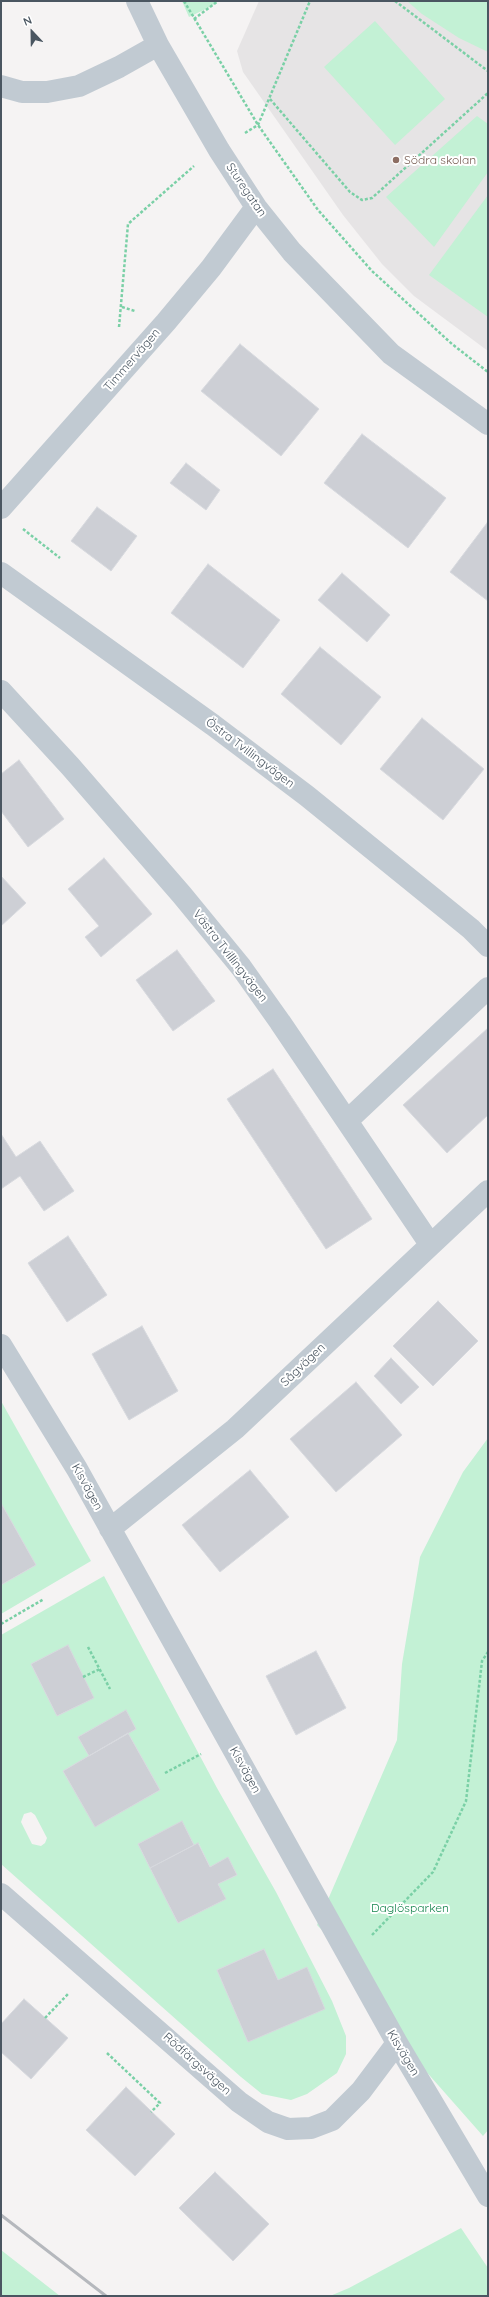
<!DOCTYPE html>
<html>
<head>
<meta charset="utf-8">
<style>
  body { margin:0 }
  #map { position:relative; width:489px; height:2297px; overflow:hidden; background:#f5f3f3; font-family:Quicksand,sans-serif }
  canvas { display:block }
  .frame { position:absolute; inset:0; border:2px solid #4a5661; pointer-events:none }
  .north { position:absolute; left:12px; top:12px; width:40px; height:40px; -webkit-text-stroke:3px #fff; paint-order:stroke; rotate:338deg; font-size:11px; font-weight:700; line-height:16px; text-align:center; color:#4a5661 }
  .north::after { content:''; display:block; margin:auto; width:14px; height:18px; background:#4a5661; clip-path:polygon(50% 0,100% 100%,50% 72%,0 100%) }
</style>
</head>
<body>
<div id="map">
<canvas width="489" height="2297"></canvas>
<div class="frame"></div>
<div class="north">N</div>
</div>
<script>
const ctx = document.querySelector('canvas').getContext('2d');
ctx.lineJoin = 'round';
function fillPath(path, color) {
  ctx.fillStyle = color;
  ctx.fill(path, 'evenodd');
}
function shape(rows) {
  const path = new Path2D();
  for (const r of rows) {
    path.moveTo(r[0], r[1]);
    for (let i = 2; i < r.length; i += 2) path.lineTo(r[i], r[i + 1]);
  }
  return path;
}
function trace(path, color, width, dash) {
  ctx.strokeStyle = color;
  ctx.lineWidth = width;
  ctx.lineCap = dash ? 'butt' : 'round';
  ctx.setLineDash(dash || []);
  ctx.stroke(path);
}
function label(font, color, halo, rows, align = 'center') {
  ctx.font = font + ' Quicksand,sans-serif';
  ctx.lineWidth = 4;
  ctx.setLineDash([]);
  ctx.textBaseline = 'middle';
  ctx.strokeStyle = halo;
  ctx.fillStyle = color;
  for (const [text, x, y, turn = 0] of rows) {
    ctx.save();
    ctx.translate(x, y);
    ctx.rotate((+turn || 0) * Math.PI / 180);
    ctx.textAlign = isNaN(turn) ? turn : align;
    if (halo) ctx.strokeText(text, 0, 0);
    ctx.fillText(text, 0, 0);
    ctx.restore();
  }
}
fillPath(shape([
  [259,1,488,1,488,351,414,296,382,264,343,215,243,72,237,51]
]), '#e6e4e5');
fillPath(shape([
  [182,1,218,1,212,6,189,17],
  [407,1,488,1,488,52,459,38,422,14],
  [375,21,445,99,395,145,324,67],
  [477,116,488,124,488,172,434,247,386,197],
  [488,195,488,317,429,275],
  [1,1401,91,1561,1,1614,1,1585,36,1565,1,1503],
  [488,1438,488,2130,483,2136,423,2068,349,1958,317,1925,397,1740,402,1664,420,1557,463,1472],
  [104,1576,217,1788,276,1892,332,2001,346,2036,346,2054,337,2073,307,2094,291,2100,262,2094,241,2077,1,1864,1,1635],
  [68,1646,93,1698,57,1716,31,1664],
  [126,1711,136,1729,128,1733,160,1790,95,1826,63,1771,89,1756,78,1737],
  [31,1812,35,1815,47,1838,45,1843,41,1846,32,1844,21,1822,24,1814],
  [182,1822,194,1845,199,1844,210,1867,228,1858,237,1875,218,1884,225,1899,178,1923,138,1844],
  [264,1949,278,1980,307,1968,248,2042,217,1970],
  [461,2228,488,2268,488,2296,330,2296,349,2288],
  [1,2250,60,2296,1,2296]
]), '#c3f1d5');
const building = shape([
  [240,344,319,409,281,456,201,391,240,344],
  [362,434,446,498,408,548,324,483,362,434],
  [186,463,220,490,206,510,170,483,186,463],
  [97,507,137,536,111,571,71,541,97,507],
  [487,523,488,524,488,601,450,572,487,523],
  [208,564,280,620,243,668,171,613,208,564],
  [342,573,390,615,367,642,318,600,342,573],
  [320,647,381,697,341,745,281,694,320,647],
  [422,718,484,769,443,820,380,769,422,718],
  [19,760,64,819,28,847,1,811,1,774,19,760],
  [104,858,152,914,101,957,85,937,99,926,68,889,104,858],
  [1,876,26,903,1,926,1,876],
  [177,950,215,1001,173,1031,136,980,177,950],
  [488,1028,488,1115,447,1153,403,1105,488,1028],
  [273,1069,372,1219,326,1249,227,1099,273,1069],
  [1,1134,16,1157,40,1141,74,1191,44,1211,20,1176,1,1189,1,1134],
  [68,1236,107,1295,67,1322,28,1263,68,1236],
  [438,1301,478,1341,433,1386,393,1346,438,1301],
  [142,1326,178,1391,129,1420,92,1354,142,1326],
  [391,1358,419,1387,401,1404,374,1376,391,1358],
  [356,1382,402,1435,336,1492,290,1439,356,1382],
  [250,1470,289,1517,220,1572,182,1525,250,1470],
  [1,1503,36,1565,1,1585,1,1503],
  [68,1645,94,1698,57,1716,31,1664,68,1645],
  [316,1651,346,1708,296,1735,266,1676,316,1651],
  [126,1710,136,1729,89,1756,78,1737,126,1710],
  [128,1733,160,1790,95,1827,63,1771,128,1733],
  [182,1821,194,1845,150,1868,138,1844,182,1821],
  [198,1843,210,1867,228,1857,237,1875,218,1884,226,1899,178,1923,150,1868,198,1843],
  [264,1949,278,1980,307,1967,325,2009,248,2042,217,1970,264,1949],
  [24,1999,68,2038,31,2079,1,2052,1,2024,24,1999],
  [126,2087,175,2134,135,2176,86,2130,126,2087],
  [215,2172,269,2224,233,2261,179,2208,215,2172]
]);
fillPath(building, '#cdcfd5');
trace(building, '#d7d9de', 1);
trace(shape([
  [184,1,258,125,318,210,372,271,452,344,488,372],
  [395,1,488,71],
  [194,19,218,1],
  [270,99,350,192,362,200,372,198,488,93],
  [245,133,258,125,310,1],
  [122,307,135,311],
  [119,327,128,224,194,166],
  [23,529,60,558],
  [1,1624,44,1599],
  [88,1647,110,1689],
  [83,1677,100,1669],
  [165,1773,201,1754],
  [372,1935,433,1872,466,1801,482,1661,488,1652],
  [45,2018,68,1994],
  [107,2053,160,2103,151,2112]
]), '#7ad0a6', 2.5, [3, 2]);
trace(shape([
  [137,1,158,45,219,150,256,207,292,252,391,354,488,424],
  [1,86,22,92,47,92,79,86,119,67,158,45],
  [1,508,166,322,211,268,256,207],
  [1,573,213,725,307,796,471,929,488,946],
  [1,691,70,766,182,895,241,967,280,1022,430,1244],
  [347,1121,488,988],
  [1,1345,77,1469,397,2043,488,2196],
  [110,1529,235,1429,488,1191],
  [1,1894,239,2102,268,2122,288,2129,311,2128,332,2120,361,2091,397,2043]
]), '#c1cad2', 22);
trace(shape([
  [1,2215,106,2296]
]), '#b5b8bd', 3);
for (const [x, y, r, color] of [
  [396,160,4,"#8d6e63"]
]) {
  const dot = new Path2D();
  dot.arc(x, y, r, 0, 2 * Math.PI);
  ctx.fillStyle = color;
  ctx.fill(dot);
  trace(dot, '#fff', 1.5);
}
label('12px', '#785e54', '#fff', [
  ["Södra skolan",404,160]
], 'left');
label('12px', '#4a5661', '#fff', [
  ["Sturegatan",246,190,56],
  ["Timmervägen",132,360,-49],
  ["Östra Tvillingvägen",250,753,37],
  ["Västra Tvillingvägen",230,956,52],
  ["Sågvägen",303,1365,-44],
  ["Kisvägen",87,1487,61],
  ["Kisvägen",245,1770,61],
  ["Kisvägen",403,2053,59],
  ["Rödfärgsvägen",197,2064,42]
]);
label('12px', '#17864f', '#fff', [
  ["Daglösparken",410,1908]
]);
</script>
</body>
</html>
